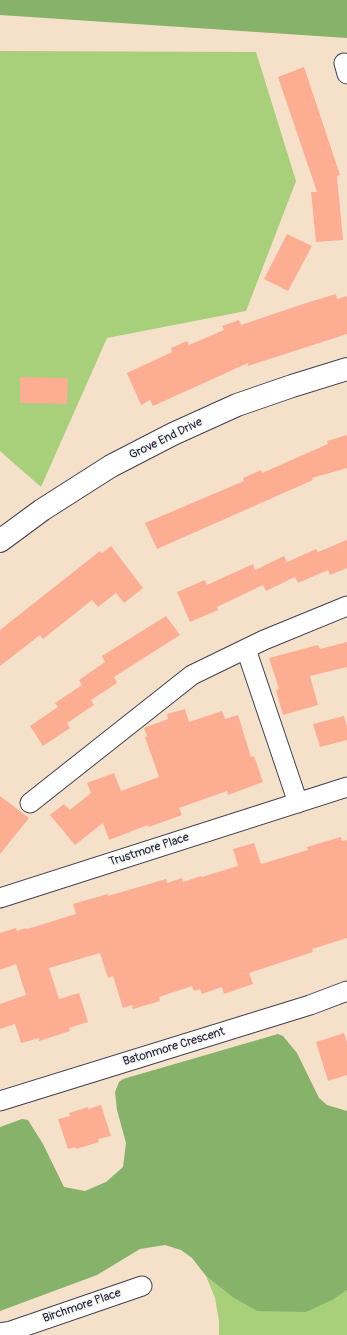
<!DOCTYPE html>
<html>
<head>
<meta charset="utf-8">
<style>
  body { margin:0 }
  canvas { display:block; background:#f5e1ca }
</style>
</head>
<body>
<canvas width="347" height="1335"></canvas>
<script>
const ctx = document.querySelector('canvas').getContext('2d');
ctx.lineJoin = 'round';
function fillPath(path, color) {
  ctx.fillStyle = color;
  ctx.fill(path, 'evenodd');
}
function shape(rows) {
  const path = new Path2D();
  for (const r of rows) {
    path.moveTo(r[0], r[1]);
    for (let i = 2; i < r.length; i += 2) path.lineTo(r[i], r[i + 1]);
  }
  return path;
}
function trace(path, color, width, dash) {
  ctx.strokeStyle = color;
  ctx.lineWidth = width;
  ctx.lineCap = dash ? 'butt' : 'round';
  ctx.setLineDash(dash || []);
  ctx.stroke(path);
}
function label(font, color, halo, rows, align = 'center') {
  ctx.font = font + ' Pangolin,sans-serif';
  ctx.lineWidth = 3.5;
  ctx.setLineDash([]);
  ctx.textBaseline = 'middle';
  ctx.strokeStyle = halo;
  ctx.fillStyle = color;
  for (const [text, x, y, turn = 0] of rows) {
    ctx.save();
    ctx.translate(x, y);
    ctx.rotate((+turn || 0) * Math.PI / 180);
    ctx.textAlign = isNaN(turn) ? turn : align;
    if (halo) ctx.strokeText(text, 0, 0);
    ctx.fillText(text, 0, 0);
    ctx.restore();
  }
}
fillPath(shape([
  [0,51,256,52,296,181,246,311,107,338,41,487,0,451],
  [206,1276,231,1296,334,1299,347,1290,347,1335,219,1335,219,1321,215,1298]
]), '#a8cf7a');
fillPath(shape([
  [0,0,347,0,347,38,0,15],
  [278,1034,283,1036,297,1053,319,1098,327,1105,347,1111,347,1290,334,1299,306,1312,257,1311,231,1296,206,1276,192,1258,181,1250,165,1245,140,1249,97,1275,0,1311,0,1127,22,1119,28,1120,43,1144,64,1187,85,1191,106,1182,123,1167,126,1143,117,1110,115,1092,119,1082,123,1079]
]), '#86b26a');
fillPath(shape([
  [304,67,340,175,337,176,343,240,316,242,311,192,317,192,278,77],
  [287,234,312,246,288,291,264,279],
  [336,294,337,299,347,296,347,334,248,366,248,363,153,406,150,400,141,405,127,373,172,352,171,348,187,341,189,345,224,330,222,326,239,320,241,325,306,303],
  [20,377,68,378,67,404,20,403],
  [347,435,347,468,312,478,313,480,157,549,145,523,244,481,243,478,261,470,262,473,328,444,327,441],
  [347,540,347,568,330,575,328,570,298,583,295,577,266,591,263,585,217,607,218,610,190,622,177,592,205,580,207,585,253,564,255,570,284,556,287,562,316,549,318,552],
  [111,546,143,588,124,603,116,593,98,607,92,600,43,639,40,635,0,666,0,630,100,551,102,553],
  [166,616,180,635,114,677,117,683,91,700,94,705,67,723,70,728,43,746,30,726,58,707,55,703,82,685,79,680,105,662,102,656],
  [347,642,347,667,310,676,318,705,283,715,276,690,279,689,269,658,318,645,320,649],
  [185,709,189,722,222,711,225,719,238,715,251,757,254,756,263,782,228,795,227,791,179,808,182,815,149,827,148,825,109,840,103,823,75,845,50,815,64,804,70,810,91,793,87,783,114,773,121,791,159,777,145,737,147,736,144,728,168,719,167,714],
  [344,716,347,727,347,740,320,747,313,724],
  [0,796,29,818,0,854],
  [341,837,342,841,347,840,347,938,312,949,313,952,249,973,253,984,224,994,222,987,202,994,200,989,194,991,192,986,159,997,160,1001,133,1009,132,1005,123,1008,113,976,108,978,100,953,49,968,59,999,79,993,88,1022,69,1028,70,1031,39,1041,39,1038,21,1043,15,1024,0,1029,0,1004,26,995,16,964,0,970,0,933,16,928,17,931,26,928,27,929,76,914,73,904,108,894,108,896,166,879,167,883,182,878,183,882,201,876,202,877,238,866,233,849,254,843,261,864,308,850,307,847],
  [344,1033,347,1043,347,1075,328,1081,316,1042],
  [101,1105,111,1136,98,1139,99,1142,76,1149,75,1147,68,1149,58,1119,70,1116,69,1113,88,1107,88,1109]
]), '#fcad92');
const minor = shape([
  [344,63,347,74],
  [246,649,298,803],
  [30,803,192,675,264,640,347,606],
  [0,898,347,787],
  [0,1101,310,1005,347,991],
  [0,1333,11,1331,142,1286]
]);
const tertiary = shape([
  [0,541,42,510,111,466,173,434,237,405,292,386,347,369]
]);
trace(minor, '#423f50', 21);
trace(tertiary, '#423f50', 24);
trace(minor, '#fff', 19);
trace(tertiary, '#fff', 22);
label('12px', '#22223b', '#f6f6f2', [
  ["Grove End Drive",166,439,-26],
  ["Trustmore Place",149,850,-18],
  ["Batonmore Crescent",174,1047,-17],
  ["Birchmore Place",82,1306,-19]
]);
</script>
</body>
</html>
